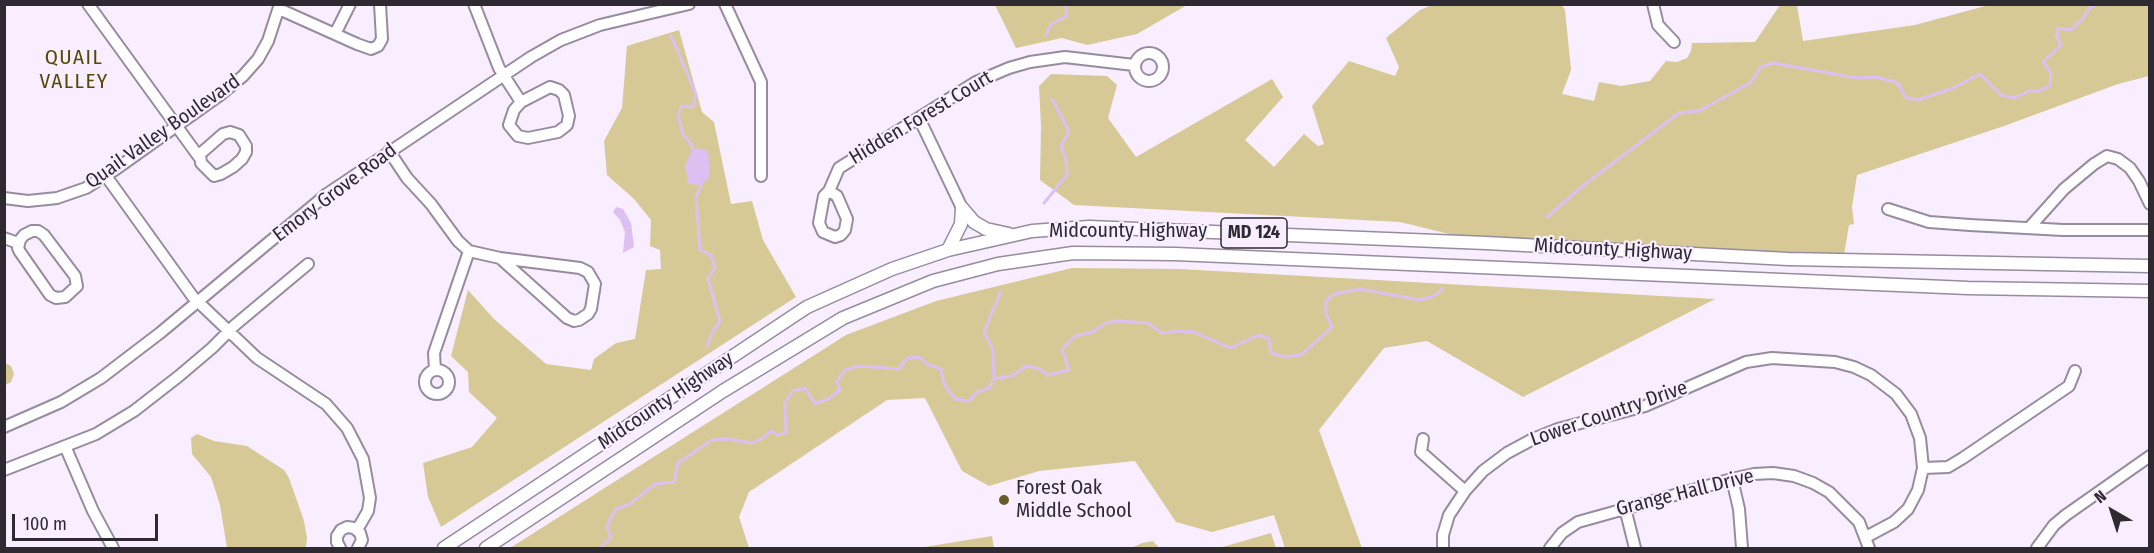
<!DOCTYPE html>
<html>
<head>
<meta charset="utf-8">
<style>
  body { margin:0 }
  #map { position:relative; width:2154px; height:553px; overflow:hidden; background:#f8eeff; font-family:"Fira Sans Condensed",sans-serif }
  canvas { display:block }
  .frame { position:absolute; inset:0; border:6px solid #2f2a32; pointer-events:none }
  .north { position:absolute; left:2082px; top:481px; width:60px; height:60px; -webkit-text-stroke:4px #f8eeff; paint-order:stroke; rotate:321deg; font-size:16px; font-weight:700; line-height:24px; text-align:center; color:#2f2a32 }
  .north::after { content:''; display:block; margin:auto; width:21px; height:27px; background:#2f2a32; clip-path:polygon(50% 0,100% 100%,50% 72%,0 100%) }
  .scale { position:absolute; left:12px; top:514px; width:146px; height:27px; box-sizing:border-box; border:3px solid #2f2a32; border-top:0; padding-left:8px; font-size:18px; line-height:21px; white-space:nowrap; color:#2f2a32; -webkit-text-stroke:4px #f8eeff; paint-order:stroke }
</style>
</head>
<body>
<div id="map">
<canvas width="2154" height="553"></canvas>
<div class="frame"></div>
<div class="north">N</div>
<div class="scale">100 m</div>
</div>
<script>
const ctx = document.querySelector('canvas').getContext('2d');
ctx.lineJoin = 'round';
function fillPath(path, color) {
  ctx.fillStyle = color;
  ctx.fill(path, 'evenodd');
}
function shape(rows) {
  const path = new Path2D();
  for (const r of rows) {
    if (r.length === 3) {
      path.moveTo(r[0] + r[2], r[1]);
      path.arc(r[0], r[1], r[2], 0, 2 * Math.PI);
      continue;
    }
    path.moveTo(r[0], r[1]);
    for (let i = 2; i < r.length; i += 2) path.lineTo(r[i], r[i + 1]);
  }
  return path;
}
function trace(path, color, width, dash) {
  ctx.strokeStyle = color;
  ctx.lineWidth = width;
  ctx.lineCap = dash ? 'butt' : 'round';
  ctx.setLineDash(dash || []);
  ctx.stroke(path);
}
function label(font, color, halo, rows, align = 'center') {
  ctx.font = font + ' "Fira Sans Condensed",sans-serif';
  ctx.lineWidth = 4.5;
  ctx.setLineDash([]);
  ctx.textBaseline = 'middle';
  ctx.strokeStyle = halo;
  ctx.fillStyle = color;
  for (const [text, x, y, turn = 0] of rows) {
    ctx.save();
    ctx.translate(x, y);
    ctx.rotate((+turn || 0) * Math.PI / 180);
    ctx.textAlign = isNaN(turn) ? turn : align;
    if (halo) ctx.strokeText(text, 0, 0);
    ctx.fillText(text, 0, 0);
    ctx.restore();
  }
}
fillPath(shape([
  [995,5,1187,5,1137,34,1087,45,1062,38,1016,48],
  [1432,5,1562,5,1565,10,1571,70,1562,94,1594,101,1599,82,1621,86,1650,81,1666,61,1677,62,1687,58,1691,51,1692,43,1755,42,1780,5,1797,5,1803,41,1915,25,1989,5,2149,5,2149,76,2118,84,2004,126,1857,175,1852,207,1854,224,1849,225,1843,260,1486,243,1400,222,1074,205,1040,180,1041,126,1039,86,1051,74,1107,76,1117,85,1108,118,1136,157,1272,79,1283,97,1245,140,1274,167,1304,134,1318,146,1324,144,1312,106,1349,61,1395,76,1399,67,1386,38,1420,10],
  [679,30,702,112,714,122,731,204,752,201,763,240,796,297,441,527,428,497,423,463,472,447,497,418,469,392,468,372,451,356,468,290,494,319,546,364,591,370,594,359,616,343,635,339,646,270,661,269,660,250,650,246,651,220,634,199,607,175,604,141,622,108,627,46],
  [1072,268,1180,269,1715,299,1523,397,1427,341,1384,348,1319,430,1362,548,1285,548,1274,515,1212,532,1176,522,1135,461,1039,471,989,486,962,471,925,398,887,400,749,492,739,517,749,548,510,548,846,335,936,301],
  [7,364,11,366,14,374,11,382,5,385,5,365],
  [197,434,214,441,247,446,284,470,289,478,304,521,307,538,306,548,227,548,220,505,211,477,192,454,191,438],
  [1271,533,1276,548,1219,548],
  [992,536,994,548,918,548],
  [1153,541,1159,548,1131,548,1142,543]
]), '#d7c996');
fillPath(shape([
  [693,148,708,150,710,177,701,185,688,184,685,165],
  [616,207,623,209,631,223,634,247,623,253,625,232,620,220,613,212]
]), '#ddbff2');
trace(shape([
  [1046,35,1051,24,1067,16,1065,4],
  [671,36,696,94,693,107,682,106,678,115,683,135,691,143,694,152],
  [701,182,701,185,696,197,700,250,711,255,715,268,708,278,720,322,713,331,707,346],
  [1044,203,1067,175,1066,159,1061,147,1069,131,1052,99],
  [1547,217,1584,185,1679,113,1699,111,1750,83,1761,67,1773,63,1856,78,1876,77,1898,83,1905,97,1918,100,1951,89,1980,74,2001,95,2014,98,2029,91,2040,91,2050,85,2051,73,2043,62,2061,45,2057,37,2058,28,2071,30,2083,18,2091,6,2098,4],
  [994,379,993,350,984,332,1001,291],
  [600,548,611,538,607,526,616,509,630,504,655,484,674,482,678,463,712,440,727,439,752,443,763,438,771,431,778,435,786,433,785,403,793,391,805,388,815,404,828,399,840,390,837,381,845,370,859,366,899,369,907,358,919,357,928,365,941,369,944,384,955,399,969,401,977,392,989,388,994,379,1012,376,1026,366,1040,369,1047,375,1069,370,1062,349,1075,336,1093,332,1106,323,1117,321,1148,323,1162,333,1177,331,1194,332,1230,348,1259,335,1269,339,1271,353,1285,357,1301,355,1332,327,1326,314,1326,301,1334,294,1360,289,1419,300,1434,296,1443,288]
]), '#ddbff2', 3);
const minor = shape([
  [88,4,199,157],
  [474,4,499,68,521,102],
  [725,4,761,82,761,176],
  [1653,4,1658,25,1674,42],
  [279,9,357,44,371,49,378,46,382,39,380,4],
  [335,34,350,4],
  [1149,67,14],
  [550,87,559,90,564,95,569,116,567,125,558,132,528,138,518,136,509,125,514,110,521,102,550,87],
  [919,118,962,208],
  [230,132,239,135,246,146,246,152,242,159,233,167,221,174,214,176,201,163,200,154,223,134,230,132],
  [389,151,407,178,431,204,458,241,469,251,500,258,580,268,588,272,595,284,591,309,588,314,579,320,574,321,567,318,500,258],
  [106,176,193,297,257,358,326,404,347,428,363,459,370,498,368,511,357,530],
  [829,191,837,196,847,219,845,230,841,235,835,237,823,232,819,223,824,196,829,191,839,168,976,82,1009,68,1030,62,1065,57,1134,65],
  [4,198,28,201,57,198,86,188,116,169,220,95,243,76,258,59,268,41,280,4],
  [1888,209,1929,222,1970,225,2063,230,2150,230],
  [2029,228,2064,189,2094,164,2107,156,2118,159,2130,168,2139,181,2150,204],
  [32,231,38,231,44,235,75,276,77,286,65,297,56,298,50,295,20,252,18,248,20,240,24,235,32,231],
  [4,238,18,243],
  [437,382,12],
  [435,370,434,353,469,251],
  [4,427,61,402,101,378,160,333,327,194,531,57,561,40,600,25,689,4],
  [1423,439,1421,452,1465,491],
  [65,446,93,511,113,548],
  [1923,468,1948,467,1963,458,2069,386,2075,371],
  [4,470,96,434,134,411,179,376,212,348,235,325,308,264],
  [1732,479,1739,509,1742,548],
  [1625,508,1635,548],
  [340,548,337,542,337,536,341,530,347,527,354,528,360,533,362,540,358,548],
  [1443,548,1443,535,1449,515,1465,491,1483,471,1507,453,1533,439,1558,429,1645,406,1746,362,1772,358,1835,362,1854,367,1871,375,1896,394,1911,414,1920,438,1923,468,1918,490,1908,509,1894,522,1866,537],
  [1550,548,1562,533,1578,522,1732,479,1754,474,1773,473,1794,476,1813,483,1829,492,1859,522,1869,548],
  [2037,548,2054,525,2066,515,2150,456]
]);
const major = shape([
  [962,208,974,222,986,229,1009,234],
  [948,250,961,224,962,208],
  [444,548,807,307,892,269,948,250,1032,231,1089,227,1486,243,1788,259,2150,266],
  [486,548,723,391,843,318,933,281,998,264,1073,253,1175,254,1968,288,2150,291]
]);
trace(minor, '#978c9f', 14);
trace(major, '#978c9f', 15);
trace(minor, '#fff', 10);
trace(major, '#fff', 12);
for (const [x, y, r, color] of [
  [1004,500,6,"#685b28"]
]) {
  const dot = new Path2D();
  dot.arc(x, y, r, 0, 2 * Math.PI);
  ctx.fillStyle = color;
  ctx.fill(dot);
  trace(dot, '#f8eeff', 2);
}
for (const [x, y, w] of [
  [1254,233,66]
]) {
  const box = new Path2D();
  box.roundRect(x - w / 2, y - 15, w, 30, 4.5);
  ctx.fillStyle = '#f8eeff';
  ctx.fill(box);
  trace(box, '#2f2a32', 1.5);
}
label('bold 18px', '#2f2a32', null, [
  ["MD 124",1254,233]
]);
label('20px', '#2f2a32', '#f8eeff', [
  ["Hidden Forest Court",921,118,-31],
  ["Quail Valley Boulevard",163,132,-35],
  ["Emory Grove Road",335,193,-37],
  ["Midcounty Highway",1128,231],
  ["Midcounty Highway",1613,250,3],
  ["Midcounty Highway",666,401,-34],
  ["Lower Country Drive",1609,414,-19],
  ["Grange Hall Drive",1685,493,-14]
]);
label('20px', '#2f2a32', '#f8eeff', [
  ["Forest Oak",1016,488],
  ["Middle School",1016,511]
], 'left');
ctx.letterSpacing = '1.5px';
label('21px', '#584806', '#f8eeff', [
  ["QUAIL",74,58],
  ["VALLEY",74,82]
]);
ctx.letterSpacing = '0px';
</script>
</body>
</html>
